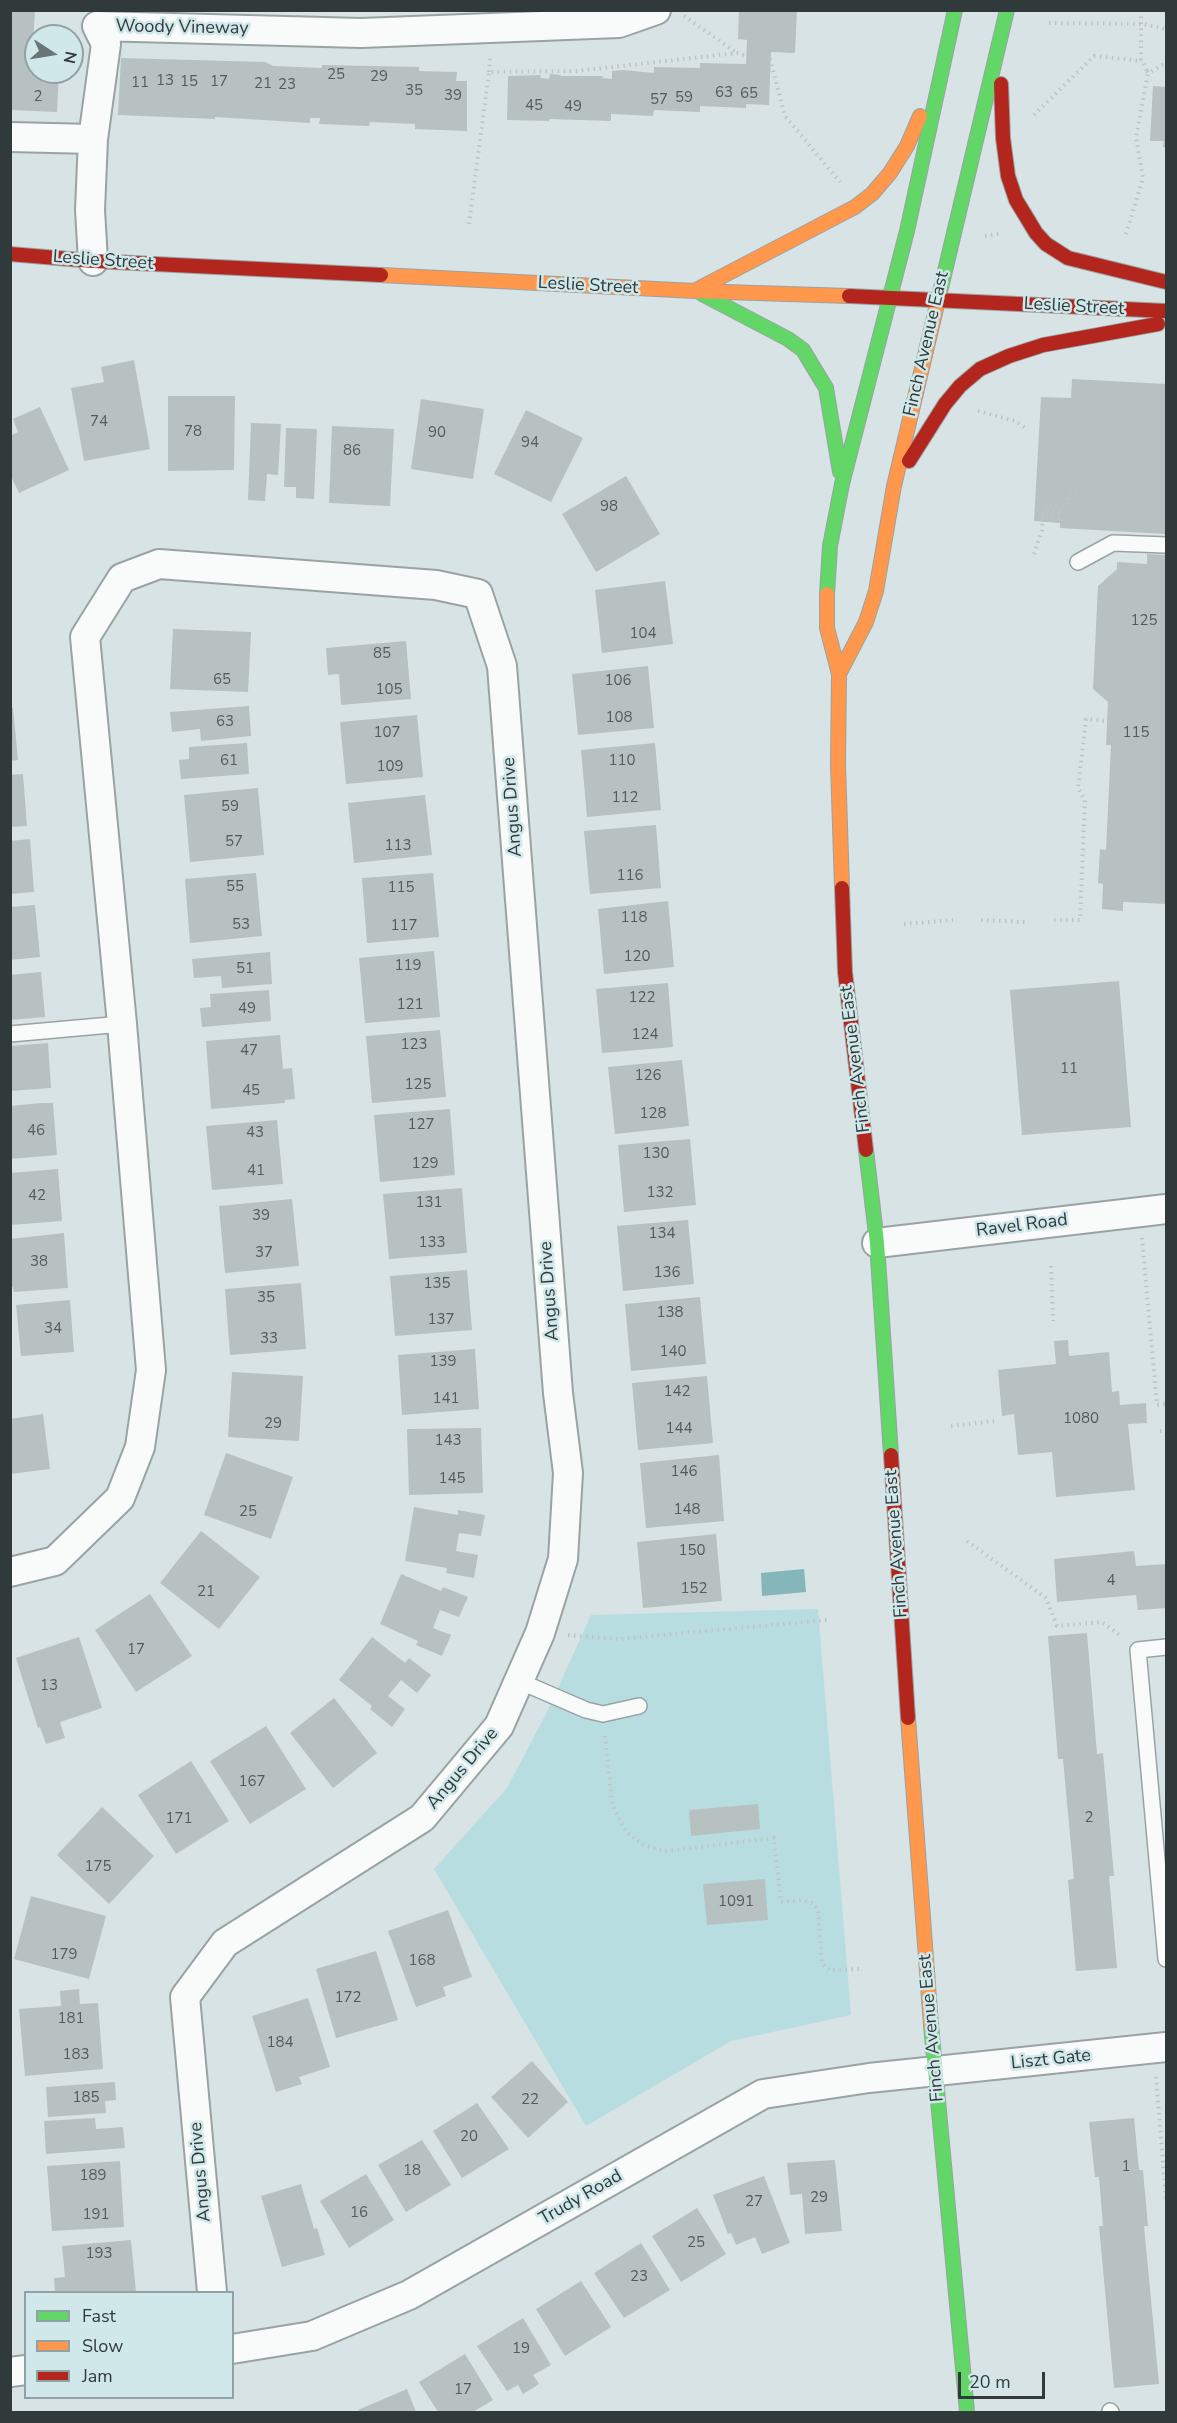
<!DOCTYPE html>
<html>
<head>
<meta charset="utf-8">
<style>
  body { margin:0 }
  #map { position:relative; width:1177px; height:2423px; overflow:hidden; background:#d7e3e4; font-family:"Nunito Sans",sans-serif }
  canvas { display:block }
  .frame { position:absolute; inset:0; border:12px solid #313a3b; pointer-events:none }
  .legend { position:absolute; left:24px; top:2291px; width:210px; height:108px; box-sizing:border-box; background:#d1e8ea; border:2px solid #91a2a4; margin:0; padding:8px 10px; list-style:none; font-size:18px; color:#313a3b }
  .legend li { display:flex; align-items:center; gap:12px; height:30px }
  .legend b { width:30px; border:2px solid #91a2a4 }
  .north { position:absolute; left:24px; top:24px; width:60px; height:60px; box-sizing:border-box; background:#d1e8ea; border:2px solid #91a2a4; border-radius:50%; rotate:102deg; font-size:16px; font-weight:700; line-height:24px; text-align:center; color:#313a3b }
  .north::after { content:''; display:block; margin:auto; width:21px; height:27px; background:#6b7576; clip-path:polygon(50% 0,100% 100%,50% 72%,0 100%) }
  .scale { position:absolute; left:958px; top:2372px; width:87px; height:27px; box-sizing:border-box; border:3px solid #313a3b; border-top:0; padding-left:8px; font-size:18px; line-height:21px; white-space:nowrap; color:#313a3b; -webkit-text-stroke:4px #d1e8ea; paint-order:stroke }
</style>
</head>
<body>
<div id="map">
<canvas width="1177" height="2423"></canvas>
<div class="frame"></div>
<ul class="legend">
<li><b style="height:8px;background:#63d668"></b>Fast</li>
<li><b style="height:8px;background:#ff974d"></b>Slow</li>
<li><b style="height:8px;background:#b3261e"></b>Jam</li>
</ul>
<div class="north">N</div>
<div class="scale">20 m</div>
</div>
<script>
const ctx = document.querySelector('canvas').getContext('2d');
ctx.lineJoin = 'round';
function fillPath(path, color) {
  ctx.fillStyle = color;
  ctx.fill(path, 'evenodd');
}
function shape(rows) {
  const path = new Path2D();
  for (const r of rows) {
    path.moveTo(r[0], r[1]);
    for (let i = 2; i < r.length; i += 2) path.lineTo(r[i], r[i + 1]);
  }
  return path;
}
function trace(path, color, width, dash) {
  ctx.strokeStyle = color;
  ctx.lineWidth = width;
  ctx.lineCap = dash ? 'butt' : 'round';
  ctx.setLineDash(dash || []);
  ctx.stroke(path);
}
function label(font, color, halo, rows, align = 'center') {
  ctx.font = font + ' "Nunito Sans",sans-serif';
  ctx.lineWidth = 5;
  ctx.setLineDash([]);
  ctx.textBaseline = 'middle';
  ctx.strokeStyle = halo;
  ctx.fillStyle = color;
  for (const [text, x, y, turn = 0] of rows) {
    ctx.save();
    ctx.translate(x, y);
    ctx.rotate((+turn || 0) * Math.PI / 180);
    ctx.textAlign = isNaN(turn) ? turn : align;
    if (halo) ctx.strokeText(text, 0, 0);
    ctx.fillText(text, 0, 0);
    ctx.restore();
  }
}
fillPath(shape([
  [818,1609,851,2015,731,2041,586,2126,434,1869,507,1788,548,1710,591,1615]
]), '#b8dde1');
fillPath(shape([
  [804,1569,806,1592,762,1596,761,1573]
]), '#85b6ba');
fillPath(shape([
  [10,10,35,10,32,61,36,62,36,72,59,72,57,112,10,110],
  [739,10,797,10,795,53,771,52,769,105,746,104,746,108,700,106,700,112,654,110,653,116,611,114,611,121,549,119,549,121,507,120,508,76,541,75,540,78,549,79,550,74,561,75,560,76,603,76,602,78,612,79,612,71,623,70,654,73,654,67,700,68,700,63,746,64,747,40,738,39],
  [121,58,265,62,273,66,322,68,322,65,419,67,419,71,457,72,456,81,467,81,467,131,415,129,415,124,370,122,369,126,319,124,320,118,310,118,310,123,215,117,215,119,118,115],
  [1153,86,1166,87,1166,147,1163,147,1164,141,1150,141],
  [134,360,150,449,84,461,71,388,104,382,101,367],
  [1072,379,1166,384,1166,534,1060,528,1060,523,1034,521,1041,397,1071,398],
  [168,396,235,396,234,470,168,471],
  [421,399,484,409,473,479,411,469],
  [40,407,69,470,19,493,10,474,10,436,18,432,13,419],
  [526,410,583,438,551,502,494,474],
  [251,423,281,424,278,475,267,474,265,501,248,500],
  [332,426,394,429,390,506,329,503],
  [286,428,317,429,314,499,296,498,296,487,284,487],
  [626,476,660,534,596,572,562,514],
  [1147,554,1166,555,1166,904,1123,902,1123,911,1102,909,1103,884,1098,883,1100,849,1106,850,1111,745,1106,745,1108,702,1093,689,1098,586,1117,569,1117,562,1147,564],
  [665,581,673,644,602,653,595,590],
  [173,629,251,632,248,692,170,689],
  [406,641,411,699,341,705,339,674,328,675,326,648],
  [648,666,654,728,578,735,572,674],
  [249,706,251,736,201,741,200,729,172,732,170,712],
  [10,708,13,708,18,760,10,761],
  [417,715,423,777,346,784,340,722],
  [247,743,249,774,181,779,179,760,189,759,189,747],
  [655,743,661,810,587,817,581,750],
  [23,774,27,826,10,827,10,775],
  [258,788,264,855,190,862,184,795],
  [425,795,432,855,354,863,348,803],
  [656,825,661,888,590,894,584,831],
  [30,839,34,892,10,894,10,841],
  [256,873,262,936,190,943,185,879],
  [433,873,439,937,367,943,362,878],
  [668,901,674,967,604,974,598,909],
  [35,905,40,957,10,960,10,907],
  [434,951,440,1017,365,1023,359,958],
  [270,952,272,984,222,988,221,976,194,978,192,959],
  [41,972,45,1017,10,1020,10,975],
  [1119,981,1131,1127,1022,1135,1010,990],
  [668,983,673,1047,602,1053,596,989],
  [269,990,271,1021,202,1027,200,1008,211,1007,210,994],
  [440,1030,446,1097,372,1103,366,1036],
  [280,1035,283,1069,292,1068,295,1099,285,1100,285,1103,211,1109,206,1041],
  [48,1043,51,1088,10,1091,10,1046],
  [682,1060,689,1126,615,1134,608,1067],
  [41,1103,53,1103,57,1155,10,1159,10,1106],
  [450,1109,455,1175,380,1182,374,1115],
  [277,1120,283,1184,212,1190,206,1126],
  [690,1139,696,1205,624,1212,618,1145],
  [58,1169,62,1221,10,1225,10,1173],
  [462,1188,467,1253,389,1259,383,1194],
  [292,1199,299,1266,225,1273,219,1206],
  [688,1220,694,1284,623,1291,617,1226],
  [64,1233,68,1288,14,1292,13,1287,10,1288,10,1239],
  [467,1270,472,1330,395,1336,390,1276],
  [301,1283,306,1349,230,1355,225,1289],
  [700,1297,706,1364,631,1371,625,1304],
  [70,1300,74,1352,21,1356,16,1305],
  [1068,1340,1069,1356,1109,1352,1112,1392,1119,1391,1120,1405,1146,1403,1147,1423,1128,1424,1135,1490,1056,1497,1052,1452,1018,1455,1014,1414,1002,1416,998,1370,1056,1364,1054,1341],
  [475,1349,479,1409,402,1415,398,1355],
  [232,1372,303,1376,299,1441,228,1437],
  [707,1376,713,1443,638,1450,632,1383],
  [43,1414,50,1469,10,1474,10,1419],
  [481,1428,483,1493,409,1495,407,1429],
  [226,1453,293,1477,271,1539,204,1515],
  [719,1455,724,1521,646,1528,640,1463],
  [414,1507,458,1515,458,1510,485,1515,481,1536,459,1533,456,1551,478,1555,474,1578,446,1573,447,1568,405,1561],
  [201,1531,260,1577,219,1629,160,1583],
  [716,1534,722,1601,643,1608,637,1542],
  [1134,1551,1136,1566,1166,1564,1166,1608,1138,1610,1136,1595,1057,1602,1054,1559],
  [401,1574,441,1591,443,1587,468,1597,459,1617,440,1610,433,1628,451,1635,442,1656,416,1645,418,1641,380,1624],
  [150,1594,192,1656,136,1692,95,1630],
  [1087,1633,1097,1754,1103,1753,1114,1876,1109,1876,1117,1968,1076,1971,1068,1880,1074,1879,1063,1759,1058,1759,1048,1636],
  [79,1637,102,1708,60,1722,65,1738,46,1744,40,1727,38,1728,16,1658],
  [372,1637,405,1663,409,1658,431,1675,417,1693,401,1680,388,1696,405,1709,392,1727,370,1709,372,1706,339,1680],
  [334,1698,377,1753,333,1788,290,1733],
  [266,1726,306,1789,250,1824,210,1761],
  [191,1761,229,1821,176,1854,138,1795],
  [758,1804,760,1829,691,1836,689,1810],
  [102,1807,154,1856,109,1904,57,1855],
  [765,1879,768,1920,707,1925,703,1884],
  [31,1896,106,1916,89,1979,14,1959],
  [448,1910,472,1977,443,1987,446,1996,416,2007,388,1931],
  [376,1951,398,2020,336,2038,316,1969],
  [79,1989,80,2004,98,2003,103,2069,25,2076,19,2009,61,2006,60,1991],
  [308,1998,330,2067,299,2077,302,2084,276,2092,252,2016],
  [532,2061,568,2102,528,2138,491,2097],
  [115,2082,116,2100,105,2101,106,2113,48,2117,46,2087],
  [477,2103,509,2149,462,2178,433,2131],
  [95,2118,96,2129,123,2127,125,2148,46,2154,44,2121],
  [1134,2118,1139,2170,1143,2170,1148,2226,1144,2226,1159,2384,1114,2388,1099,2226,1103,2226,1099,2177,1095,2177,1089,2122],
  [422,2140,451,2185,406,2212,378,2165],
  [835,2160,842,2231,805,2234,802,2194,790,2195,787,2163],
  [120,2161,124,2227,52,2231,47,2166],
  [366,2174,394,2220,349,2248,320,2201],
  [764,2176,790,2243,762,2254,755,2237,736,2245,731,2233,728,2234,713,2195],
  [301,2184,314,2229,317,2228,325,2255,282,2267,261,2196],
  [697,2208,726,2254,681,2282,652,2236],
  [131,2240,136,2292,55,2292,54,2278,65,2277,62,2246],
  [641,2243,670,2290,624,2318,594,2273],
  [581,2281,611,2327,565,2356,536,2309],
  [523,2318,551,2365,533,2375,539,2384,523,2394,518,2385,507,2391,477,2346],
  [465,2354,493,2400,473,2412,438,2412,419,2382],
  [407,2389,416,2412,359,2412,358,2410]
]), '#b8c1c2');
const lane = shape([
  [1078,562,1113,543,1166,545],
  [10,1034,122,1024],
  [1166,1647,1138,1650,1166,1959],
  [519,1681,586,1710,603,1714,639,1706],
  [1110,2411,1111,2412]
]);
const street = shape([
  [10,137,93,139],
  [93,261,90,210,93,139,106,44,97,26,361,33,619,23,656,10],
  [877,1243,1166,1209],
  [10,1572,55,1561,120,1498,140,1447,151,1370,122,1024,85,637,122,578,159,564,436,585,478,594,502,666,558,1393,568,1473,563,1559,540,1633,499,1726,422,1818,225,1943,185,1997,212,2292],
  [232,2349,312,2336,409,2295,763,2094,869,2078,1166,2047],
  [10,2372,26,2370]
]);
const fast = shape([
  [940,292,1007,10],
  [702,294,788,339,803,350,826,388,840,472],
  [827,594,830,546,842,484,907,231,955,10],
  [866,1150,877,1243,891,1455],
  [931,2025,967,2412]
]);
const slow = shape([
  [381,275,695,291,849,296],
  [696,290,855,207,872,194,890,173,907,146,920,116],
  [827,594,827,628,839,674,838,764,842,888],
  [839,674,866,622,876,591,894,486,940,292],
  [908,1718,931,2025]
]);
const jam = shape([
  [1001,84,1003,138,1008,176,1016,200,1036,233,1046,244,1068,258,1166,282],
  [10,254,93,261,381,275],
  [849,296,1166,311],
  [909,461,945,404,960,386,980,369,1009,356,1043,345,1158,324],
  [842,888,845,972,866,1150],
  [891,1455,908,1718]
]);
trace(lane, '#99a3a3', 18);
trace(street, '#99a3a3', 32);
trace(fast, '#99a3a3', 16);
trace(slow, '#99a3a3', 16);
trace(jam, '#99a3a3', 16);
trace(shape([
  [684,16,737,53],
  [1049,23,1143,24,1166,29],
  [770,59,785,116,840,182],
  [1147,71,1148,73,1166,63],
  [489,72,490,55],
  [1034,115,1094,56,1142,61],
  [469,224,489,72,577,71,737,53,747,56],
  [1126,234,1143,178,1136,138,1148,73,1141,59,1141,10],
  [985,236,1002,233],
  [978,411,1015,421,1026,428],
  [1034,554,1042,530,1043,511,1059,512,1059,518,1043,517,1044,504,1067,506,1068,494,1081,494],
  [981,920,1025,922],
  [1054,920,1080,920,1085,800,1078,788,1086,719,1107,721],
  [904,924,953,920],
  [1142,1238,1157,1405,1166,1404],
  [1051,1266,1053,1321],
  [951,1426,994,1421],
  [1160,1431,1166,1431],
  [967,1541,1046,1598,1057,1626,1102,1622,1122,1637],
  [568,1635,619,1639,827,1620],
  [605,1736,611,1794,614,1809,627,1833,646,1846,665,1851,774,1838,781,1902,802,1900,812,1903,818,1910,822,1963,829,1970,863,1969],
  [1156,2077,1166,2199]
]), '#bfc3c4', 4, [1.5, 4.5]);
trace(lane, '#f9fbfb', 15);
trace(street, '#f9fbfb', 28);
trace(fast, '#63d668', 14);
trace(slow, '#ff974d', 14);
trace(jam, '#b3261e', 14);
label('15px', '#535c5d', null, [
  ["25",336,75],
  ["29",379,77],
  ["13",165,81],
  ["15",189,82],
  ["17",219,82],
  ["11",140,83],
  ["21",263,84],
  ["23",287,85],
  ["35",414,91],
  ["63",724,93],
  ["65",749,94],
  ["39",453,96],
  ["2",38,97],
  ["59",684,98],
  ["57",659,100],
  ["45",534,106],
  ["49",573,107],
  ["74",99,422],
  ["78",193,432],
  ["90",437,433],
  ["94",530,443],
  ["86",352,451],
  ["98",609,507],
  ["125",1144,621],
  ["104",643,634],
  ["85",382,654],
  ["65",222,680],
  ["106",618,681],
  ["105",389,690],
  ["108",619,718],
  ["63",225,722],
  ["107",387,733],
  ["115",1136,733],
  ["61",229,761],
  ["110",622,761],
  ["109",390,767],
  ["112",625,798],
  ["59",230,807],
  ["57",234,842],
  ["113",398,846],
  ["116",630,876],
  ["55",235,887],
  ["115",401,888],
  ["118",634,918],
  ["53",241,925],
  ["117",404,926],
  ["120",637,957],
  ["119",408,966],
  ["51",245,969],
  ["122",642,998],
  ["121",410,1005],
  ["49",247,1009],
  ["124",645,1035],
  ["123",414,1045],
  ["47",249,1051],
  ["11",1069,1069],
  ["126",648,1076],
  ["125",418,1085],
  ["45",251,1091],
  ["128",653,1114],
  ["127",421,1125],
  ["46",36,1131],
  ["43",255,1133],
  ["130",656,1154],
  ["129",425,1164],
  ["41",256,1171],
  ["132",660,1193],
  ["42",37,1196],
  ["131",429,1203],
  ["39",261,1216],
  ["134",662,1234],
  ["133",432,1243],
  ["37",264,1253],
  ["38",39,1262],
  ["136",667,1273],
  ["135",437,1284],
  ["35",266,1298],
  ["138",670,1313],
  ["137",441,1320],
  ["34",53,1329],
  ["33",269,1339],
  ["140",673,1352],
  ["139",443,1362],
  ["142",677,1392],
  ["141",446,1399],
  ["1080",1081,1419],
  ["29",273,1424],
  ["144",679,1429],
  ["143",448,1441],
  ["146",684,1472],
  ["145",452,1479],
  ["148",687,1510],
  ["25",248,1512],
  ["150",692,1551],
  ["4",1111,1581],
  ["152",694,1589],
  ["21",206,1592],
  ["17",136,1650],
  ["13",49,1686],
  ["167",252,1782],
  ["2",1089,1818],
  ["171",179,1819],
  ["175",98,1867],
  ["1091",736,1902],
  ["179",64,1955],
  ["168",422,1961],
  ["172",348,1998],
  ["181",71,2019],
  ["184",280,2043],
  ["183",76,2055],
  ["185",86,2098],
  ["22",530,2100],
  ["20",469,2137],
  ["1",1126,2167],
  ["18",412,2171],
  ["189",93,2176],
  ["29",819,2198],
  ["27",754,2202],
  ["16",359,2213],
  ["191",96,2215],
  ["25",696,2243],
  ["193",99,2254],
  ["23",639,2277],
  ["19",521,2349],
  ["17",463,2390]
]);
label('18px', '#313a3b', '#d1e8ea', [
  ["Woody Vineway",182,28,1],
  ["Leslie Street",103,261,4],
  ["Leslie Street",588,286,3],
  ["Leslie Street",1074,307,3],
  ["Finch Avenue East",927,344,-77],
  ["Angus Drive",513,807,-94],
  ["Finch Avenue East",856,1059,-97],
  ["Ravel Road",1022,1226,-7],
  ["Angus Drive",550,1291,-94],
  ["Finch Avenue East",897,1544,-94],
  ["Angus Drive",463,1769,-50],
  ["Finch Avenue East",932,2028,-95],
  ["Liszt Gate",1051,2060,-6],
  ["Angus Drive",201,2172,-95],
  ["Trudy Road",581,2198,-30]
]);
</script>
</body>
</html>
